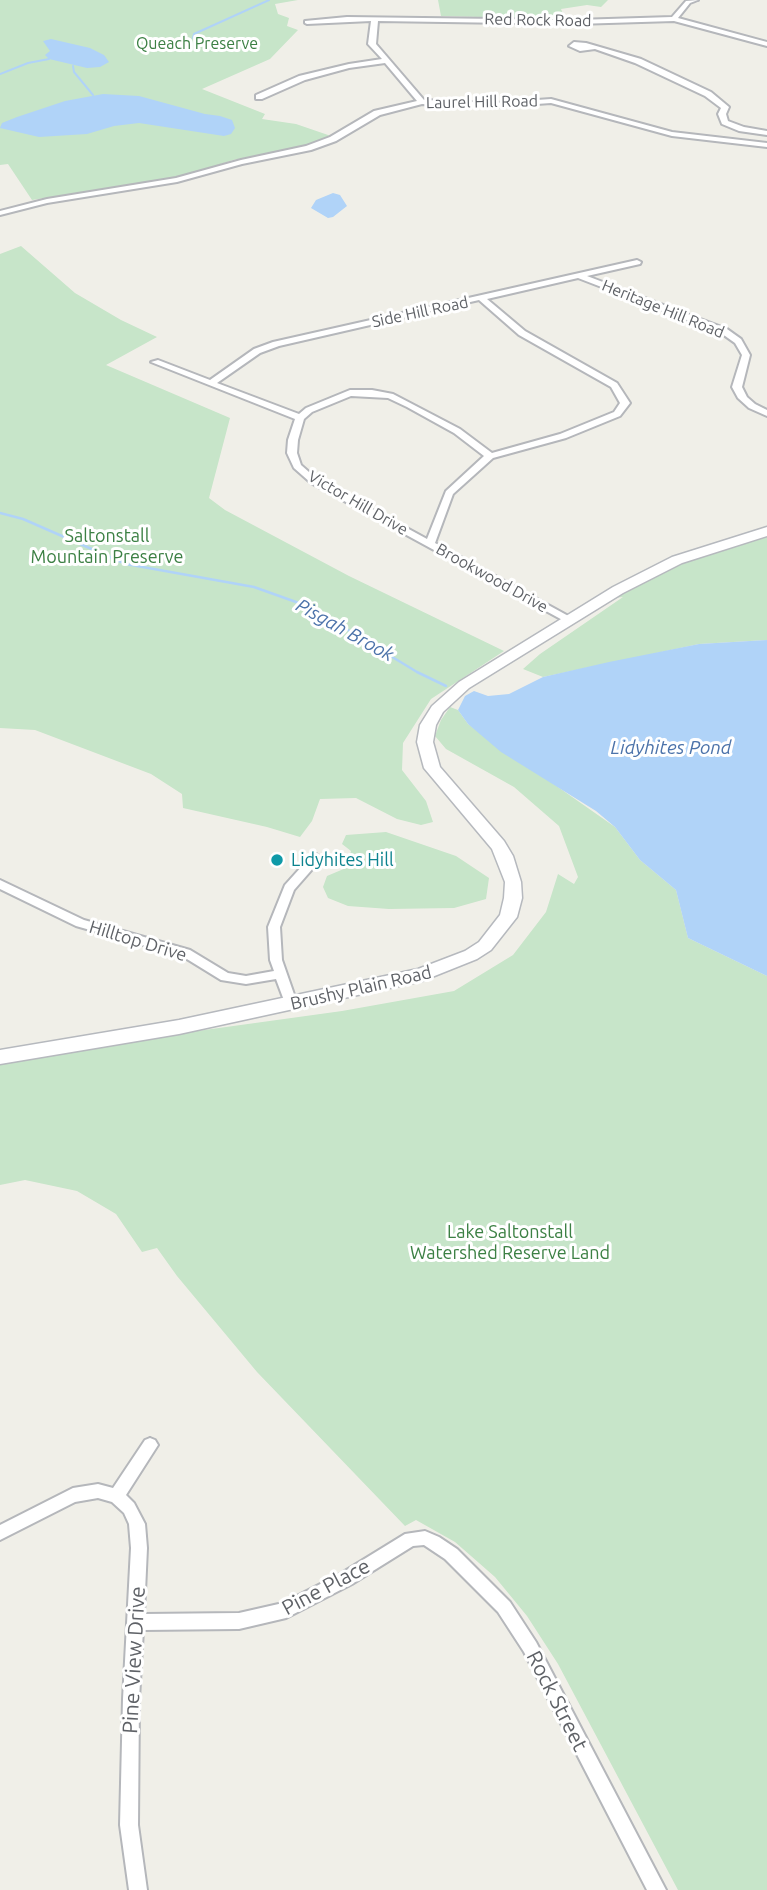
<!DOCTYPE html>
<html>
<head>
<meta charset="utf-8">
<style>
  body { margin:0 }
  canvas { display:block; background:#f0efe8 }
</style>
</head>
<body>
<canvas width="767" height="1890"></canvas>
<script>
const ctx = document.querySelector('canvas').getContext('2d');
ctx.lineJoin = 'round';
function fillPath(path, color) {
  ctx.fillStyle = color;
  ctx.fill(path, 'evenodd');
}
function shape(rows) {
  const path = new Path2D();
  for (const r of rows) {
    path.moveTo(r[0], r[1]);
    for (let i = 2; i < r.length; i += 2) path.lineTo(r[i], r[i + 1]);
  }
  return path;
}
function trace(path, color, width, dash) {
  ctx.strokeStyle = color;
  ctx.lineWidth = width;
  ctx.lineCap = dash ? 'butt' : 'round';
  ctx.setLineDash(dash || []);
  ctx.stroke(path);
}
function label(font, color, halo, rows, align = 'center') {
  ctx.font = font + ' Ubuntu,sans-serif';
  ctx.lineWidth = 6;
  ctx.setLineDash([]);
  ctx.textBaseline = 'middle';
  ctx.strokeStyle = halo;
  ctx.fillStyle = color;
  for (const [text, x, y, turn = 0] of rows) {
    ctx.save();
    ctx.translate(x, y);
    ctx.rotate((+turn || 0) * Math.PI / 180);
    ctx.textAlign = isNaN(turn) ? turn : align;
    if (halo) ctx.strokeText(text, 0, 0);
    ctx.fillText(text, 0, 0);
    ctx.restore();
  }
}
fillPath(shape([
  [0,0,298,0,275,4,278,14,289,18,287,26,298,30,270,59,202,89,265,114,262,119,296,124,331,136,303,146,233,160,187,175,32,200,8,164,0,165],
  [438,0,608,0,601,7,587,5,561,9,565,19,441,16],
  [21,246,75,293,121,320,157,337,106,365,230,418,209,498,225,510,349,576,504,651,431,699,403,743,402,770,426,801,433,822,421,825,397,819,356,798,320,799,312,821,300,837,267,827,183,808,182,794,151,774,35,730,0,728,0,254],
  [767,535,767,640,699,644,543,677,523,669,540,654,623,597,614,598,637,585,686,562],
  [450,707,458,710,468,724,615,827,640,860,676,890,688,938,767,976,767,1890,678,1890,558,1664,527,1616,495,1577,455,1542,416,1520,405,1526,257,1372,177,1276,157,1248,142,1252,116,1214,77,1191,25,1180,0,1185,0,1063,132,1040,342,1011,454,991,513,955,546,912,558,874,574,884,578,877,559,826,514,787,446,749,435,736,441,720],
  [386,832,456,856,489,878,486,899,454,908,389,909,348,906,328,898,323,887,327,876,346,868,351,851,342,844,346,835]
]), '#c7e5c9');
fillPath(shape([
  [51,39,90,48,104,55,109,62,100,67,87,68,49,59,45,55,50,51,43,41],
  [103,94,139,96,205,114,220,116,232,120,235,128,231,134,224,136,139,123,114,126,87,134,39,137,0,128,2,123,17,117,65,101],
  [333,193,340,195,347,206,333,217,328,218,311,208,316,200],
  [767,640,767,976,688,938,676,890,640,860,615,827,596,811,501,752,468,724,458,710,465,696,474,691,488,696,509,694,543,677,609,662,699,644]
]), '#b0d3f8');
trace(shape([
  [193,38,194,34,269,0],
  [73,66,74,72,93,95],
  [0,74,28,63,49,59]
]), '#b0d3f8', 2);
trace(shape([
  [0,513,23,519,126,564,254,587,310,607,417,672,446,686]
]), '#b0d3f8', 2.5);
const minor = shape([
  [698,0,690,3,678,18,767,42,767,46,674,21,576,24,378,21,376,44,424,100,494,103,551,99,672,132,767,143,767,147,672,136,551,103,494,107,422,104,380,115,336,141,311,150,242,164,177,182,47,203,0,215,0,211,47,199,176,178,241,160,306,146,330,137,374,111,417,101,385,63,349,68,305,80,262,99,256,99,256,95,299,76,349,64,382,59,368,44,371,21,307,24,305,23,305,21,347,17,576,20,672,17,686,1,698,0],
  [574,42,586,43,641,59,711,92,729,107,726,114,728,121,744,127,767,131,767,135,739,131,722,124,718,114,721,108,705,96,635,63,595,49,580,51,569,46,574,42],
  [637,260,641,262,640,264,587,276,727,329,741,339,750,355,742,387,747,397,755,404,767,410,767,416,749,408,738,398,732,387,742,355,735,343,721,333,578,278,487,299,525,331,617,383,630,403,620,416,566,438,493,458,453,494,435,543,572,618,572,622,568,623,311,483,294,468,287,453,288,440,295,419,151,362,158,360,210,380,254,349,273,342,637,260],
  [479,300,519,335,611,387,620,403,614,412,560,434,492,453,460,429,393,394,372,390,350,390,306,408,299,414,217,383,260,353,279,346,479,300],
  [351,396,388,398,407,407,454,433,484,456,446,491,427,539,317,479,301,465,297,453,298,440,304,419,312,412,351,396],
  [316,854,322,858,294,890,280,927,282,960,297,1003,295,1006,291,1008,287,1006,285,1003,276,979,246,984,221,980,182,956,76,926,0,889,0,880,84,920,190,950,228,973,246,976,274,971,270,960,268,927,285,885,312,855,316,854],
  [150,1438,155,1440,158,1445,126,1495,134,1503,145,1524,147,1548,144,1614,239,1613,283,1603,340,1574,405,1534,425,1531,439,1537,457,1549,510,1602,536,1642,666,1890,647,1890,524,1652,498,1612,445,1559,424,1545,413,1546,352,1584,286,1618,239,1629,143,1630,139,1699,138,1825,147,1890,129,1890,120,1825,123,1699,131,1548,129,1524,124,1513,112,1502,98,1498,75,1502,0,1540,0,1525,73,1488,98,1484,113,1488,145,1440,150,1438]
]);
const secondary = shape([
  [767,527,767,536,682,563,623,593,469,688,443,712,436,725,433,742,440,767,504,841,513,856,521,882,522,898,517,917,491,950,477,959,422,981,179,1034,0,1064,0,1050,179,1020,418,969,465,951,479,942,500,915,504,898,505,882,492,849,424,768,417,742,420,725,432,706,459,682,613,587,672,557,767,527]
]);
trace(minor, '#b5b7bb', 4);
trace(secondary, '#b6b9be', 3);
fillPath(minor, '#fff');
fillPath(secondary, '#fff');
for (const [x, y, r, color] of [
  [277,860,7,"#0f9aa8"]
]) {
  const dot = new Path2D();
  dot.arc(x, y, r, 0, 2 * Math.PI);
  ctx.fillStyle = color;
  ctx.fill(dot);
  trace(dot, '#fff', 2.5);
}
label('16px', '#5f6267', '#fff', [
  ["Red Rock Road",538,20,1],
  ["Laurel Hill Road",482,102,-1],
  ["Heritage Hill Road",663,309,22],
  ["Side Hill Road",420,312,-12],
  ["Victor Hill Drive",358,503,30],
  ["Brookwood Drive",492,578,29]
]);
label('16px', '#3c8044', '#fff', [
  ["Queach Preserve",197,44]
]);
label('18px', '#3c8044', '#fff', [
  ["Saltonstall",107,536],
  ["Mountain Preserve",107,557],
  ["Lake Saltonstall",510,1232],
  ["Watershed Reserve Land",510,1253]
]);
label('18px', '#0d838f', '#fff', [
  ["Lidyhites Hill",291,860]
], 'left');
label('18px', '#5f6267', '#fff', [
  ["Hilltop Drive",138,941,17],
  ["Brushy Plain Road",361,988,-13]
]);
label('italic 19px', '#4c73aa', '#fff', [
  ["Pisgah Brook",345,630,29],
  ["Lidyhites Pond",671,748]
]);
label('21px', '#5f6267', '#fff', [
  ["Pine Place",326,1587,-28],
  ["Pine View Drive",134,1660,-87],
  ["Rock Street",557,1701,63]
]);
</script>
</body>
</html>
